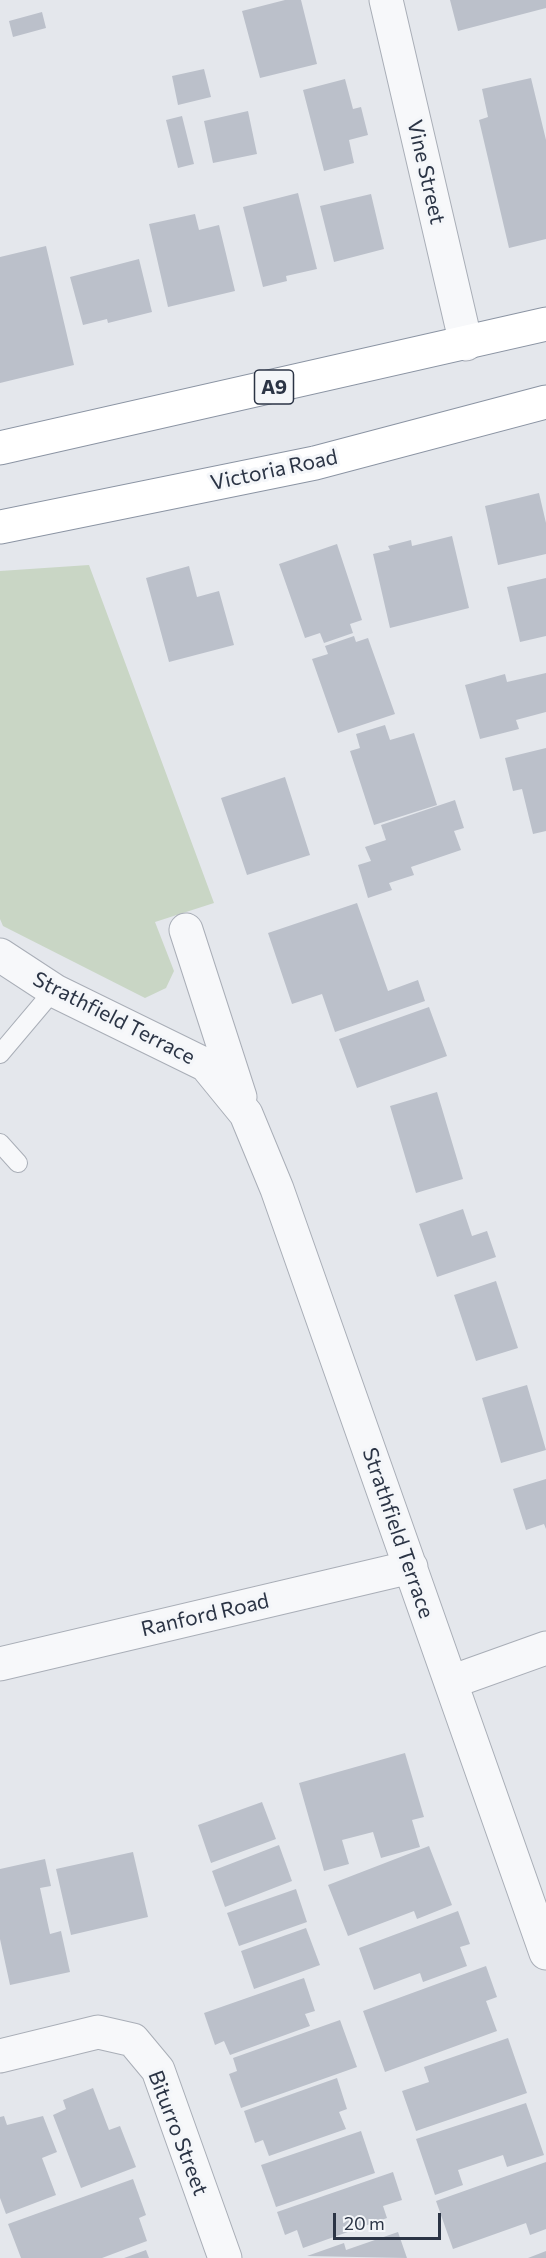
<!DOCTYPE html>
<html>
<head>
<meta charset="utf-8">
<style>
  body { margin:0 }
  #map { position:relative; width:546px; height:2258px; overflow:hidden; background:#e4e7ec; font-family:Commissioner,sans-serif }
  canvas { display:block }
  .scale { position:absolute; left:333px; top:2213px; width:108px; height:27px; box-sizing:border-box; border:3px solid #2b3445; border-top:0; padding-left:8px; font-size:18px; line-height:21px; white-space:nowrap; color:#2b3445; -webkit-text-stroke:4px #f4f6f9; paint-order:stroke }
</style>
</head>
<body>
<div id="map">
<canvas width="546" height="2258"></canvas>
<div class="scale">20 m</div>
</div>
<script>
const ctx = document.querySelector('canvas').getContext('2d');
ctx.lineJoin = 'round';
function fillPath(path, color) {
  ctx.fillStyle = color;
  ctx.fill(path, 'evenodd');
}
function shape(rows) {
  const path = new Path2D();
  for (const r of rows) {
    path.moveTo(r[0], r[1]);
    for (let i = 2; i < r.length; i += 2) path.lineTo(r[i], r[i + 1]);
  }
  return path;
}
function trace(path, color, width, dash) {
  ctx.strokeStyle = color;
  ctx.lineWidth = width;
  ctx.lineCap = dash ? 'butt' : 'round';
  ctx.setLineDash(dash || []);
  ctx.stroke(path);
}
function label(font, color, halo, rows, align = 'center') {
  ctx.font = font + ' Commissioner,sans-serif';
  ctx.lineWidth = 6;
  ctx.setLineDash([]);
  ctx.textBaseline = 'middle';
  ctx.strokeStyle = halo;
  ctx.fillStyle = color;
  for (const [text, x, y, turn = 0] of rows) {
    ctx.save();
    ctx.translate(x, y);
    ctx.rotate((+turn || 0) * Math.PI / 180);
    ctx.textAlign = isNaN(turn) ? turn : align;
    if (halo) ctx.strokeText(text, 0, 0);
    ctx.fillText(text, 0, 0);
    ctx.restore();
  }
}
fillPath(shape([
  [89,565,214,903,155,922,174,971,166,988,145,998,3,926,0,919,0,571]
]), '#c9d6c5');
fillPath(shape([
  [285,0,301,0,317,64,260,78,242,11],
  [450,0,546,0,546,8,458,31],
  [42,12,46,28,13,37,9,21],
  [204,69,211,97,178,105,172,76],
  [531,78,546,140,546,239,509,248,479,120,488,117,482,89],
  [345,79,353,109,361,107,368,135,349,140,354,163,324,171,303,90],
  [248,111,257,154,213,163,204,121],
  [182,116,194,164,178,168,166,120],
  [298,193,317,269,286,276,287,281,263,287,243,207],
  [371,194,384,249,334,262,320,206],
  [195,214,199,230,219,225,235,291,168,307,149,224],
  [46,246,74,365,0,383,0,257],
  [139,259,152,312,108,323,107,319,83,325,70,277],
  [539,493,546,523,546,554,498,565,485,506],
  [452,536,469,608,390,628,373,554,390,550,388,546,411,540,412,546],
  [337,544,362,620,350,624,353,633,324,643,320,633,305,638,279,564],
  [189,566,197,597,219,591,234,645,169,662,146,578],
  [546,578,546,636,520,642,507,587],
  [354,636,356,642,368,638,395,714,338,733,312,659,328,654,325,646],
  [546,673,546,712,516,720,519,729,480,739,465,685,505,674,507,682],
  [385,725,390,740,414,733,437,805,374,825,350,751,360,748,356,734],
  [546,748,546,831,533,834,522,789,513,791,505,758],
  [285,777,310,855,247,875,221,798],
  [455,800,464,828,454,831,461,850,411,867,414,875,389,883,392,890,368,898,358,865,371,861,365,847,386,840,381,825],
  [357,903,388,991,418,980,425,1001,335,1032,322,994,292,1004,268,933],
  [429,1007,447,1056,357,1088,339,1039],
  [437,1092,463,1179,416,1193,390,1106],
  [463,1209,472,1236,487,1231,496,1257,437,1277,419,1224],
  [496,1281,518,1348,476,1361,454,1295],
  [527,1385,546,1450,501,1463,482,1398],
  [546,1479,546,1529,544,1524,526,1530,513,1489],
  [405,1753,424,1817,412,1820,420,1847,381,1858,373,1832,342,1840,349,1864,324,1871,299,1783],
  [262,1802,276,1839,211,1863,198,1825],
  [279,1845,292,1881,225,1907,212,1871],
  [429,1846,452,1905,417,1919,414,1911,348,1936,328,1885],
  [133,1852,148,1917,71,1935,56,1869],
  [45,1859,51,1886,40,1888,50,1934,61,1931,70,1972,10,1985,0,1939,0,1869],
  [296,1889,307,1922,239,1946,227,1913],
  [458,1911,470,1944,460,1947,467,1966,423,1982,420,1973,374,1990,359,1948],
  [306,1928,320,1965,254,1989,241,1951],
  [486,1966,497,1997,486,2001,497,2031,385,2072,363,2011],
  [304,1978,315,2011,305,2014,310,2026,230,2055,224,2041,215,2045,204,2013],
  [340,2020,357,2067,241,2108,229,2074,237,2071,233,2058],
  [508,2038,527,2093,416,2131,402,2091,429,2082,424,2067],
  [337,2078,347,2109,339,2112,346,2129,269,2156,263,2140,255,2143,244,2111],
  [93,2088,109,2130,120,2126,136,2167,81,2188,53,2115,66,2109,63,2100],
  [526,2103,544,2155,507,2167,503,2155,458,2170,463,2185,435,2195,416,2139],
  [4,2116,7,2125,43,2116,57,2152,42,2158,56,2195,6,2214,0,2198,0,2117],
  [361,2131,375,2173,276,2207,261,2165],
  [546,2162,546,2229,530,2235,526,2223,453,2249,436,2201],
  [393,2172,402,2200,383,2206,387,2218,303,2248,297,2230,285,2235,277,2212],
  [133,2179,146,2215,139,2218,147,2241,102,2258,21,2258,8,2224],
  [398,2232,407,2258,307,2256,344,2243,346,2250],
  [146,2250,149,2258,124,2258],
  [546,2251,546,2258,528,2258]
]), '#bbc0ca');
const lane = shape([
  [0,1054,54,990],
  [0,1143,18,1163]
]);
const street = shape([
  [386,0,466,344],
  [186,930,240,1097],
  [0,955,55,991,206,1065,246,1114,277,1189,546,1953],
  [0,1664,411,1567],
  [451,1682,546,1648],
  [0,2056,98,2032,133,2040,158,2070,225,2258]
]);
const highway = shape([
  [0,448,546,324],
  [0,527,315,463,546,402]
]);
trace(lane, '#a9aeb7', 20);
trace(street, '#a9aeb7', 35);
trace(highway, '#8b94a3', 35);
trace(lane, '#f7f8fa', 18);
trace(street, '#f7f8fa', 33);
trace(highway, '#fff', 33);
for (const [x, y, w] of [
  [274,387,39]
]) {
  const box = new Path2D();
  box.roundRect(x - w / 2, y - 17, w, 34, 4.5);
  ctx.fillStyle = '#f4f6f9';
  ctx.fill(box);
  trace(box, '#2b3445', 1.5);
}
label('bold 20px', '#2b3445', null, [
  ["A9",274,387]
]);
label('21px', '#2b3445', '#f4f6f9', [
  ["Vine Street",426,172,77],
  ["Victoria Road",274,470,-12],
  ["Strathfield Terrace",114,1018,27],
  ["Strathfield Terrace",398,1533,71],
  ["Ranford Road",205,1615,-13],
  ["Biturro Street",178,2133,69]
]);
</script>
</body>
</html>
